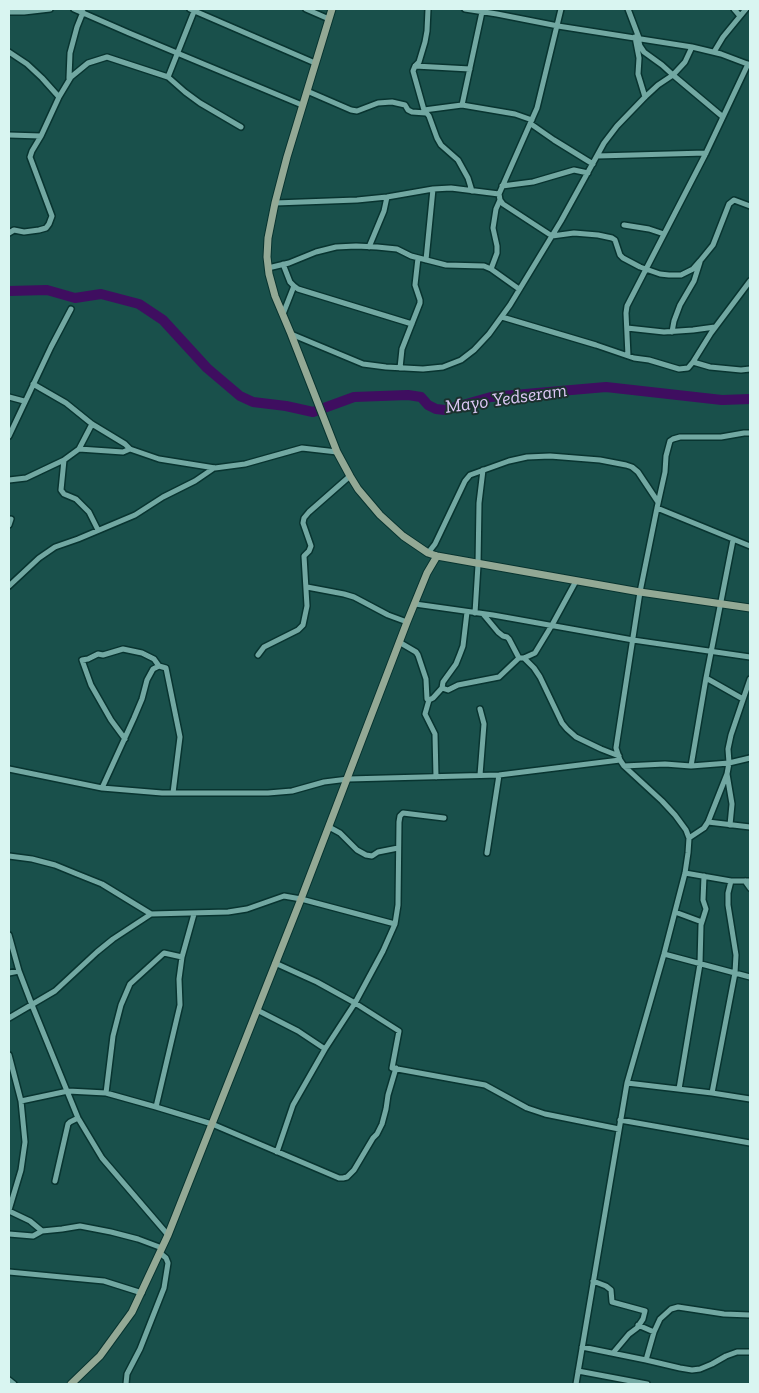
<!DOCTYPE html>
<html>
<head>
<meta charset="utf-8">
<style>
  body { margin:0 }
  #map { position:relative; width:759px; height:1393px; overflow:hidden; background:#19504b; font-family:"Zilla Slab",serif }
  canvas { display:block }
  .frame { position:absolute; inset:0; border:10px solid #d9f5f1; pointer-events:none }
</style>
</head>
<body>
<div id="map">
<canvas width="759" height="1393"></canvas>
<div class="frame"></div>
</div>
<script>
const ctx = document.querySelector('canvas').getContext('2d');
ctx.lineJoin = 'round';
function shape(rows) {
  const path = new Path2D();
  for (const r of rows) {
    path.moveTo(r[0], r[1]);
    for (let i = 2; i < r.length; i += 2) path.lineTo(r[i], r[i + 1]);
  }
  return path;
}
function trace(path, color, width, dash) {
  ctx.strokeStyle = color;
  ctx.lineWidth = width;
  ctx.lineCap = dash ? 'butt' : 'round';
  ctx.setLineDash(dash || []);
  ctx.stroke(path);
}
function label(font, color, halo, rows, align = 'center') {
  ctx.font = font + ' "Zilla Slab",serif';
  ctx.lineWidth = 4;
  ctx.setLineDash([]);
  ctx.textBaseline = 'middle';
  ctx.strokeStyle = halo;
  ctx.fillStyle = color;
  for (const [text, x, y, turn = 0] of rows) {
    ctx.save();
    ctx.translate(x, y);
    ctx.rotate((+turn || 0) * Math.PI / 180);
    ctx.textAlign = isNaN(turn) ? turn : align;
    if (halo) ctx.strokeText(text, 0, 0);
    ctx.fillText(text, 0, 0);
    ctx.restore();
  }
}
trace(shape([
  [9,291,47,290,75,298,101,294,139,304,163,320,207,368,240,396,253,402,286,406,313,412,354,397,408,395,421,397,428,405,436,409,445,410,491,397,606,387,722,400,750,399]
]), '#3f0e60', 10);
const street = shape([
  [74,9,129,33,302,105],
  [190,9,315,63],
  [306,9,329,19],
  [428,9,427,31,425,42,419,62,415,66,413,71,424,110,429,116,437,138,441,145,458,160,468,178,472,191],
  [465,9,497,14,558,26,692,47,721,54,750,65],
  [561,9,537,108,499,194,500,200,503,204,552,236,574,233,598,235,612,238,615,240,620,255,623,258,640,267,660,274,669,275,681,275,693,269,700,261,713,245,729,204,734,200,750,206],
  [628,9,639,38],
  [734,9,740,16],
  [9,12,24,12,50,9],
  [635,37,639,58,638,74,645,97],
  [638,38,640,46,644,52,662,65,673,75,723,117],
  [9,52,27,64,42,78,59,97],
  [714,52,723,37,746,9],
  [415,66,470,69],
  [168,77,195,9],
  [69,78,70,53,77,27,83,12],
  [307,91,351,110,357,111,378,103,392,102,405,105,408,110,412,112,426,113],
  [462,105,482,12],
  [424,110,462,105,515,114,532,120],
  [531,124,554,140,593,164],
  [9,135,41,136],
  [597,156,706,153],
  [502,186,533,182,574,170,588,173],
  [275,203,357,200,387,197,433,189,451,188,499,194],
  [624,225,649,229,664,234],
  [9,233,14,230,24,232,39,230,46,228,49,224,52,216,30,157,32,151,41,136,59,97,71,77,88,63,107,57,168,77,185,92,200,103,241,127],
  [369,247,384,211,387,197],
  [426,260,433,189],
  [283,264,290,282,294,286,298,289,412,324],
  [268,268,289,263,316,252,336,247,356,246,377,247,397,249,411,256,446,265,484,266,491,269,519,289],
  [491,269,497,253,497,246,493,228,496,209,500,200],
  [283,314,294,286],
  [502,317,596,345,634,358,649,360,679,369,688,368,693,362,711,333,750,281],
  [627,328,664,332,693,330,715,327],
  [672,332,674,321,680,305,694,281,700,262],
  [291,334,363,364,386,367,423,369,443,367,461,360,474,350,489,334,510,305,561,221,604,143,617,126,645,97,658,85,673,75,685,62,692,47],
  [628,356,626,313,627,306,706,153,748,64],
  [693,362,710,367,741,370,750,369],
  [400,368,402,349,420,303,420,300,415,285,418,258],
  [33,384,66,403,92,424,125,444,130,449,159,459,215,468,245,464,302,448,337,452],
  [9,397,24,401],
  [9,436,51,347,71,309],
  [79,449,123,452,130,449],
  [64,460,61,490,64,494,76,499,89,512,98,530],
  [9,480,26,478,64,460,79,449,92,424],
  [657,508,750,546],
  [9,525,11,519],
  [428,553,435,544,465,481,470,475,509,461,527,457,550,456,600,460,626,465,632,467,638,472,658,502],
  [9,586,39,558,55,547,78,539,135,515,163,497,195,481,214,468],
  [307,587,344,594,354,597,388,615,407,622],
  [415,604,493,615,633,640,750,657],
  [475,613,478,565,479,503,483,470],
  [483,614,498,632,503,636,507,637,509,639,519,658],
  [399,642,416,652,418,655,426,679,427,699,429,700],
  [258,655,264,647,298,630,303,625,307,606,304,556,309,551,311,546,303,523,304,518,309,512,350,476],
  [524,658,534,668,540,677,562,723,567,729,576,737,601,749,619,756],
  [706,678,743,699],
  [442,688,448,690,458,685,499,677,519,658,524,658,535,653,552,625,576,581],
  [480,709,484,724,480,775],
  [125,739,111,720,91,685,82,660,88,659,98,654,103,655,123,649,142,653,154,659,159,666,166,668,180,737,173,793],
  [624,766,665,764,691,766,729,763,750,758],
  [691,766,706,678,733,540],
  [9,769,102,788,162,793,268,793,292,791,324,782,348,779,499,775,620,760],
  [727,774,732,804,730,825],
  [436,777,435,734,425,714,429,700,433,698,442,688,443,682,456,664,460,654,463,646,467,612],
  [102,788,134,718,142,699,147,680,153,669,159,666],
  [708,822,750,827],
  [329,827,340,833,357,850,366,855,372,856,378,852,398,848],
  [689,838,704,828,708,822,727,774,729,763,728,749,731,735,750,679],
  [487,853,499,775],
  [9,856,32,859,55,865,77,874,102,884,151,914],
  [685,873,731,881,750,881],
  [745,881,750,888],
  [675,912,702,922],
  [9,935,19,971,32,1005,78,1118,102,1158,168,1235],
  [664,954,750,977],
  [275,963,317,982,355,1003,399,1031,392,1068,485,1085,527,1108,545,1114,619,1129],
  [9,973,19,971],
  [257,1010,298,1031,325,1049],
  [9,1018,55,991,97,952,113,939,151,914,228,912,247,909,284,896,301,899,395,924],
  [9,1055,21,1101,25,1142,21,1170,9,1210],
  [627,1083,712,1093,750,1099],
  [679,1089,700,964,701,925,706,909,703,900,704,876],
  [106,1093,113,1036,121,1005,130,984,164,953,182,957],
  [712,1093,735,973,736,955,728,905,728,893,731,881],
  [21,1101,68,1091,106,1093,156,1107,212,1124,339,1178,343,1178,347,1177,354,1170,373,1138,377,1134,382,1124,386,1109,388,1095,396,1068],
  [156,1107,180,1005,179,979,182,957,194,914],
  [620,1120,750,1143],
  [277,1152,293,1105,325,1049,355,1003,383,951,395,924,398,905,399,822,400,816,403,813,444,818],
  [55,1181,68,1124,70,1122,78,1118],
  [9,1211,30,1221,42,1231],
  [9,1234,33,1236,42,1231,62,1229,80,1226,111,1232,138,1239,162,1248],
  [9,1272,104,1281,142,1293],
  [593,1281,606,1286,611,1290,612,1302,645,1311,643,1319,637,1328,629,1334,613,1353],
  [638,1325,654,1332],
  [582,1347,646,1360,680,1368,692,1370,700,1369,712,1364,726,1356,737,1352,750,1352],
  [646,1360,654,1332,660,1319,671,1309,678,1307,724,1314,750,1315],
  [578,1371,647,1384],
  [9,1380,14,1384],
  [126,1384,127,1374,140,1349,164,1288,168,1263,166,1258,160,1253],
  [576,1384,627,1083,664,954,685,873,688,853,689,838,686,830,675,815,662,801,624,766,620,760,616,748,640,592,657,508,665,472,666,456,670,441,673,439,680,437,721,437,744,433,750,433]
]);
const secondary = shape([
  [332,9,287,157,275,203,268,238,267,257,269,274,275,296,291,334,337,452,350,476,358,489,380,515,403,536,428,553,437,556,640,592,750,608],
  [71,1384,100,1356,132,1312,168,1235,301,899,407,622,427,573,437,556]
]);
trace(street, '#083430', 8);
trace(secondary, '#083430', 9);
trace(street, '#72a8a2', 5);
trace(secondary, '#93a995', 7);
label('italic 19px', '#dcc7f4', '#1b312e', [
  ["Mayo Yedseram",506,399,-8]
]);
</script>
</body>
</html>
